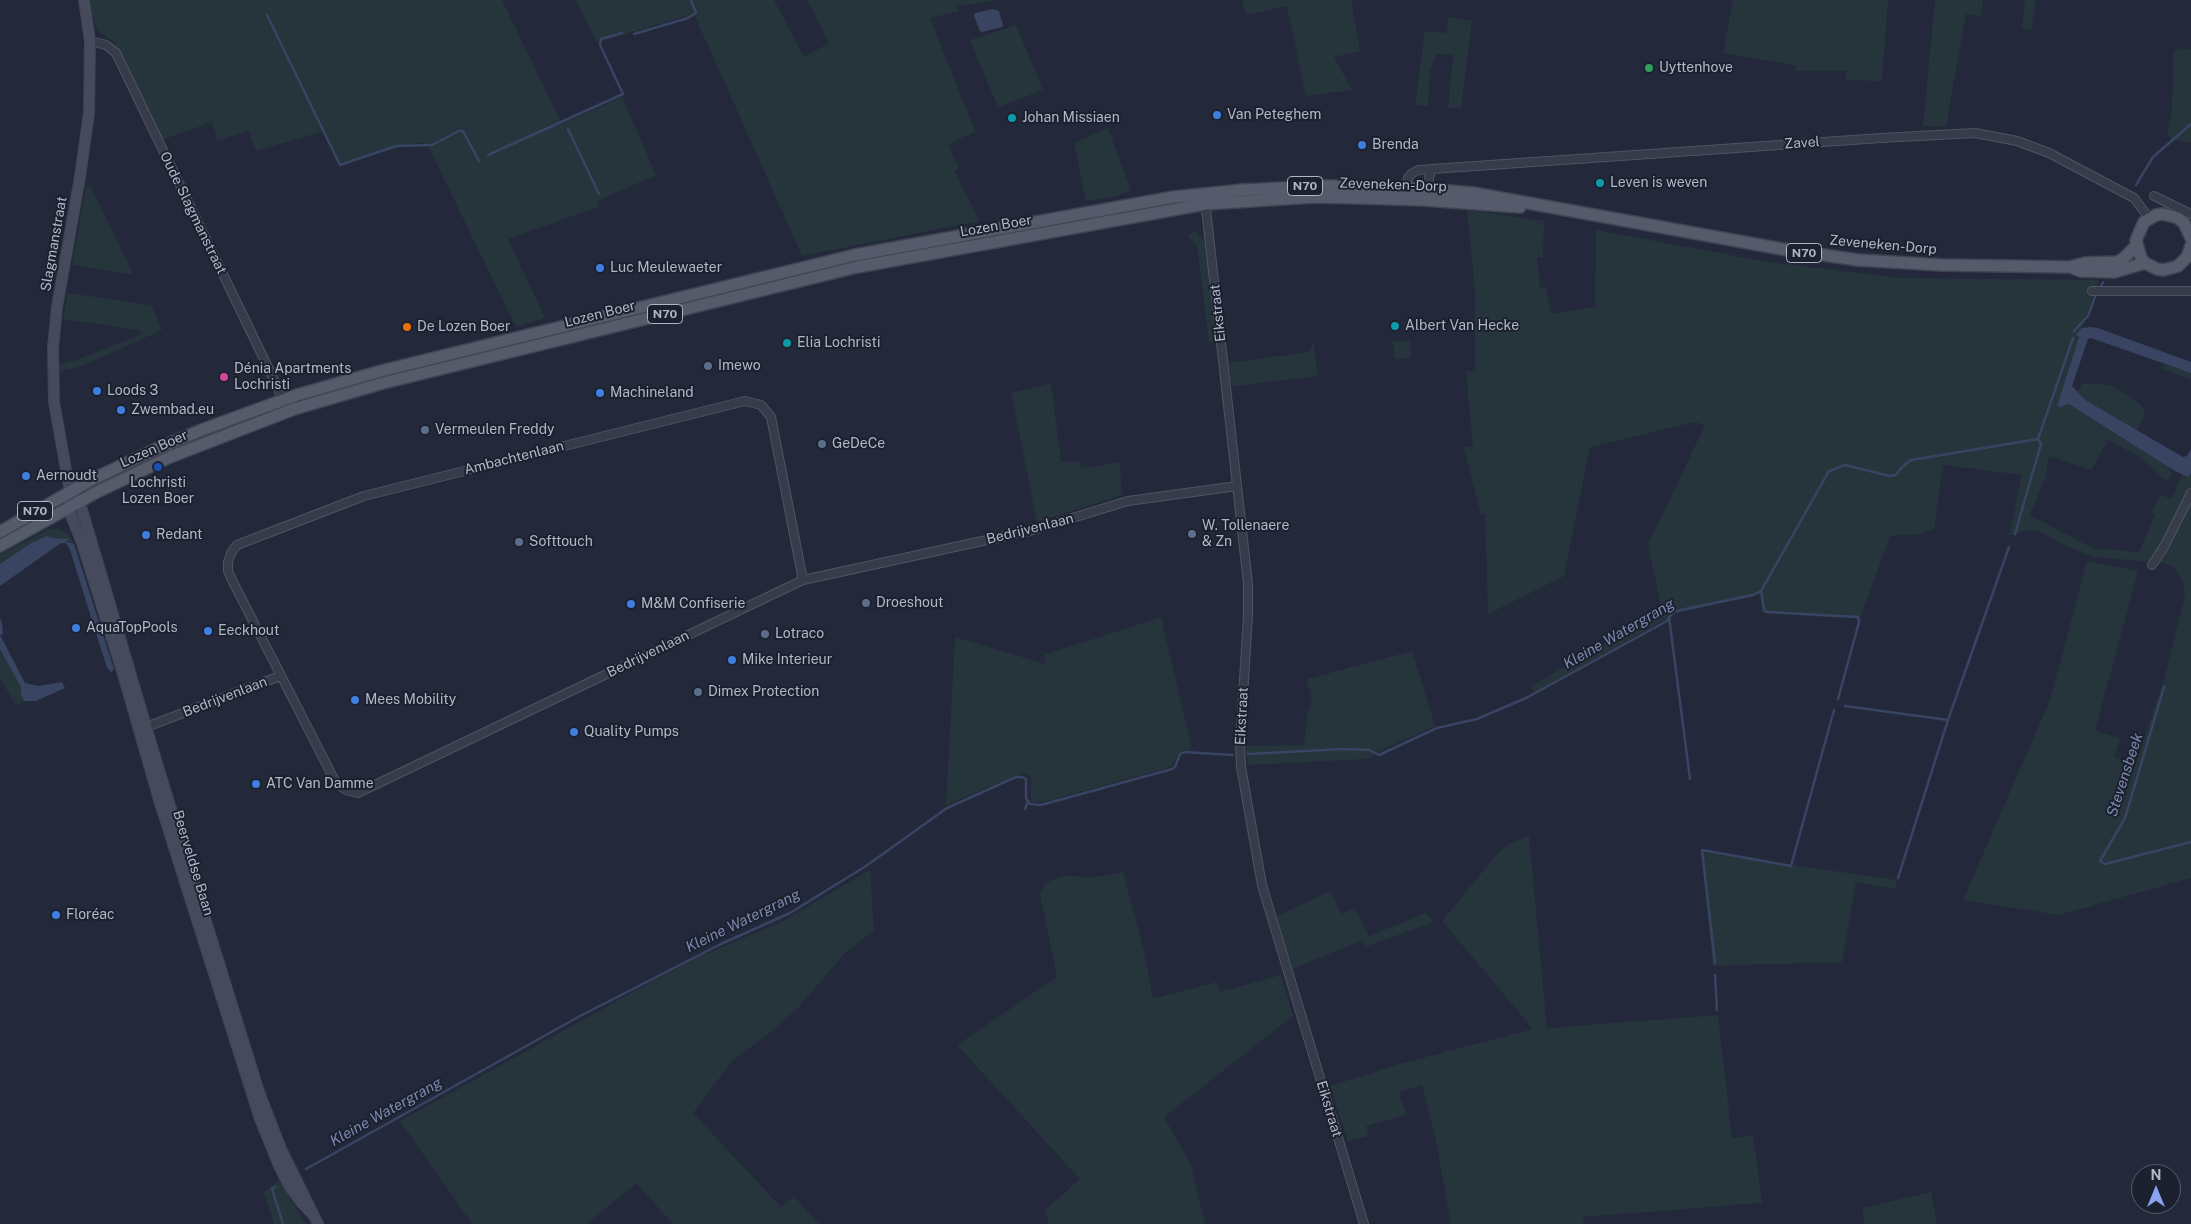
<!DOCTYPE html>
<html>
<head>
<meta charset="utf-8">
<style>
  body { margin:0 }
  #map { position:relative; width:2191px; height:1224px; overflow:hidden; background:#23293a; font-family:"Public Sans",sans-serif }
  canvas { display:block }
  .north { position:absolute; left:2131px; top:1164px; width:50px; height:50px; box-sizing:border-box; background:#1c212f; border:1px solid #585d6b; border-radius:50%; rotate:0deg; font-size:14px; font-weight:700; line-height:20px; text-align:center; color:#b2b7c6 }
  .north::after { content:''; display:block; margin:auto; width:18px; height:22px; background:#8ba2f3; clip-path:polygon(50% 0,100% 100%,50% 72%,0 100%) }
</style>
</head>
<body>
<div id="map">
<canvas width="2191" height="1224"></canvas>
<div class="north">N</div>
</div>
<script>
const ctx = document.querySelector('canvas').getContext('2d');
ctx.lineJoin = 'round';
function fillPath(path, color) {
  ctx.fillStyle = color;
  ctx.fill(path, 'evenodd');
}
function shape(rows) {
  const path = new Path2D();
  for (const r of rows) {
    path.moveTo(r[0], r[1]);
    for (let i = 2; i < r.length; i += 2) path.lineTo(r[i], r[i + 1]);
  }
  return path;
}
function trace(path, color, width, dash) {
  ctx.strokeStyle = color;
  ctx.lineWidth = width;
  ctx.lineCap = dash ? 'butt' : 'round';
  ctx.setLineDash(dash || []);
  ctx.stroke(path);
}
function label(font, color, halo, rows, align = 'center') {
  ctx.font = font + ' "Public Sans",sans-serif';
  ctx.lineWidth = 4;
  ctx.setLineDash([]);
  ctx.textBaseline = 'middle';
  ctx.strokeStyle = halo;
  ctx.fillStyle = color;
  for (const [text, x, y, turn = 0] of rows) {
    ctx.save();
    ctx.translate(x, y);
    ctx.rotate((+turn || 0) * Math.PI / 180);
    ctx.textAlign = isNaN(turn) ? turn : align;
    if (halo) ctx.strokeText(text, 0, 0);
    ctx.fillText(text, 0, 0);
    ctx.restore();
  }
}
fillPath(shape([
  [90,0,502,0,562,124,622,97,656,175,598,201,598,207,508,239,545,318,516,327,428,146,420,142,340,164,324,131,256,151,249,131,217,141,212,122,162,140,115,43,101,33,95,25],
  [576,0,774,0,804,57,829,43,807,0,997,0,957,6,959,11,930,18,975,131,948,145,959,168,954,171,980,221,802,256,694,14,597,42],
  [1242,0,1351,0,1360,51,1334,57,1352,90,1306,96,1287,6,1246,15],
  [1733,0,1888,0,1882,81,1846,80,1846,71,1795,71,1796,65,1723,53],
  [1935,0,1983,0,1981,16,1966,14,1946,126,1923,126],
  [2025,0,2036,0,2031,30,2022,28],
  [1449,17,1472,21,1461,108,1448,108,1453,55,1437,54,1430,69,1428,106,1415,105,1425,31,1446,33],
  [1016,25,1043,90,998,107,970,40],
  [2181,48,2191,50,2191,143,2172,139,2167,133,2172,111,2173,54,2175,50],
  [1108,128,1131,191,1109,198,1086,201,1074,143],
  [86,186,91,187,134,275,72,265],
  [1467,210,1544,221,1543,257,1537,257,1540,288,1546,287,1551,314,1595,307,1596,230,1768,262,1900,278,2099,280,2082,328,2076,333,2079,337,2057,406,2061,407,2069,404,2083,383,2109,385,2127,394,2143,407,2145,415,2136,432,2165,462,2172,473,2169,480,2163,479,2138,456,2108,440,2091,470,2049,456,2046,476,2030,515,2092,548,2139,552,2155,515,2152,513,2160,495,2172,499,2182,474,2191,471,2191,878,2059,915,1963,900,2050,700,2087,561,2138,571,2095,731,2120,738,2114,757,2135,766,2164,679,2185,594,2183,581,2173,567,2163,563,2095,557,2070,548,2037,530,2024,531,2009,535,2022,475,1943,465,1934,529,1919,534,1890,536,1860,619,1763,613,1761,595,1738,599,1678,613,1535,692,1530,687,1662,610,1648,545,1705,425,1695,422,1590,447,1564,576,1488,614,1485,514,1481,515,1464,447,1473,447,1466,371,1475,371,1475,290],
  [1195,230,1205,242,1215,342,1209,343,1197,245,1188,237],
  [68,293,151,305,162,330,82,366,58,372,58,365,76,360,144,333,139,330,63,319],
  [1313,341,1318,376,1236,386,1233,386,1229,381,1227,363,1309,352],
  [1410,341,1411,356,1409,358,1395,359,1393,342],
  [2165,364,2191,373,2191,380,2162,368],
  [1051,383,1061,462,1080,461,1081,469,1120,462,1122,495,1037,522,1011,393],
  [49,529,59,529,69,534,74,544,47,536,31,543,0,564,0,555],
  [1161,617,1192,749,1180,752,1171,766,1167,768,1043,802,1031,802,1031,778,1028,774,1022,773,946,805,955,637,1045,664,1044,655],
  [0,649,22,687,24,701,16,706,0,678],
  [1412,651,1435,726,1384,749,1367,759,1248,765,1245,746,1304,745,1308,711,1312,699,1307,679],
  [1529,836,1547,1028,1718,1015,1732,1138,1753,1135,1762,1203,1583,1217,1584,1224,1451,1224,1435,1136,1422,1085,1399,1092,1406,1115,1366,1126,1369,1136,1348,1141,1330,1086,1403,1063,1533,1029,1442,921,1497,854,1510,843],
  [1701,852,1897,880,1895,889,1856,882,1842,962,1713,966],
  [870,870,874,930,844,954,798,1008,766,1036,733,1060,693,1113,781,1207,794,1196,819,1224,673,1224,636,1183,587,1224,472,1224,400,1121,655,980,699,957,779,923],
  [1123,872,1144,951,1153,999,1217,982,1220,992,1281,975,1293,1016,1164,1117,1191,1165,1205,1224,1049,1224,1045,1210,1080,1179,957,1045,1057,977,1040,895,1044,884,1061,876,1097,877],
  [1330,891,1342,914,1355,908,1369,936,1425,913,1434,922,1365,947,1362,940,1293,969,1277,916],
  [279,1180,306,1224,274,1224,264,1192],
  [1931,1192,1937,1224,1865,1224,1862,1208]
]), '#25353b');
fillPath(shape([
  [992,9,999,11,1003,25,1002,27,982,32,980,31,974,16,975,13],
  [2090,327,2098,328,2191,362,2191,373,2091,338,2088,339,2072,386,2085,400,2183,457,2187,456,2191,449,2191,473,2188,477,2175,471,2069,404,2061,407,2057,406,2079,337,2076,334,2082,328],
  [47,536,74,544,114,669,111,672,107,668,70,550,66,543,61,543,0,586,0,564,31,543],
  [0,618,2,623,3,634,0,635,25,683,38,686,62,682,65,688,36,701,24,701,21,694,21,687,0,649]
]), '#394463');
trace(shape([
  [267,15,340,165,396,146,432,145,459,131,463,131,479,161],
  [634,34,688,18,696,13,691,0],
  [568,129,599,194],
  [488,155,623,94,600,45,601,39,622,33],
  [2136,185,2153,157,2191,124],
  [2101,286,2103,282],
  [2074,331,2088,316,2095,297],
  [2015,534,2041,444,2038,439],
  [54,540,67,540],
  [1761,591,1764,610,1767,612,1858,617,1859,622,1838,699],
  [1669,617,1690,779],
  [2164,687,2125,818,2100,861,2105,864,2191,842],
  [1845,706,1948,720,2009,547],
  [1248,754,1343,749,1369,750,1379,755,1437,728,1477,719,1526,698,1667,621,1672,613,1676,611,1753,595,1761,591,1829,471,1845,465,1890,476,1896,475,1902,467,1911,460,2038,439,2073,338],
  [1025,809,1028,801],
  [1898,878,1948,720],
  [1715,963,1702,850,1791,866,1834,710],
  [1715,975,1717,1010],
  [306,1169,580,1016,721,944,790,913,866,866,947,808,1016,777,1022,777,1026,779,1026,798,1030,804,1041,805,1172,769,1175,767,1180,754,1184,752,1233,755],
  [275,1187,272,1189,283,1224]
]), '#394463', 2.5);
const minor = shape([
  [90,41,106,45,116,53,278,388,282,401],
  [1405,192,1408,178,1411,174,1418,170,1881,138,1975,133,2017,141,2049,153,2134,198,2149,218],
  [1426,192,1431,170],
  [2154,196,2191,214],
  [1205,200,1248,584,1248,615,1240,745,1241,767,1262,885,1364,1224],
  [2092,291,2191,291],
  [2152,565,2165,545,2191,493],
  [803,580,771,417,761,405,745,401,364,496,237,545,231,553,228,562,228,571,232,580,336,783,346,790,358,793,803,580,1033,530,1128,501,1237,486],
  [141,729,280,676]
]);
const secondary = shape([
  [84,0,90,41,89,113,80,177,57,307,53,348,54,402,70,492,68,508,82,543,123,674,160,803,260,1119,280,1168,290,1187,301,1202,314,1216],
  [74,496,80,503,83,513,158,767,259,1092,281,1149,318,1224]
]);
const primary = shape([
  [2191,238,2184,223,2178,218,2163,214,2156,215,2144,222,2136,240,2141,258,2145,263,2157,269,2164,270,2178,266,2187,257,2191,246],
  [2070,267,2081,271,2114,272,2145,263],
  [0,532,91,480,154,450,204,429,297,395,381,371,855,255,1174,197,1243,190,1327,186,1427,189,1473,193,1782,249,1858,260,1942,265,2070,267,2085,263,2117,262,2124,258,2136,246],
  [0,546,97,492,170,457,294,409,383,383,857,267,1205,204,1313,197,1363,198,1424,200,1520,207]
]);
trace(minor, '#4f5462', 10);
trace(secondary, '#404553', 12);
trace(primary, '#404553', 14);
trace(minor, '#373c4b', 8);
trace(secondary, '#454a5d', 10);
trace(primary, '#555b6b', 11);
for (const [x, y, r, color] of [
  [1649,68,5,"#2e9e5b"],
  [1217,115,5,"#3f7fe0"],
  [1012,118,5,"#0f9aa8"],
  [1362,145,5,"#3f7fe0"],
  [1600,183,5,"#0f9aa8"],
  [600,268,5,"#3f7fe0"],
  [1395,326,5,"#0f9aa8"],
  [407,327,5,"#e8710a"],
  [787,343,5,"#0f9aa8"],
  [708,366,5,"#5c6f8a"],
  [224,377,5,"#d1479c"],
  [97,391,5,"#3f7fe0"],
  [600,393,5,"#3f7fe0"],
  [121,410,5,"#3f7fe0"],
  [425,430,5,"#5c6f8a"],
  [822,444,5,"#5c6f8a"],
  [158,467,5,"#1a4fb4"],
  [26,476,5,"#3f7fe0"],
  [1192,534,5,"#5c6f8a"],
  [146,535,5,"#3f7fe0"],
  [519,542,5,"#5c6f8a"],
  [866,603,5,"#5c6f8a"],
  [631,604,5,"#3f7fe0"],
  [76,628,5,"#3f7fe0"],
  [208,631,5,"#3f7fe0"],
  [765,634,5,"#5c6f8a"],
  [732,660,5,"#3f7fe0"],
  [698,692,5,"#5c6f8a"],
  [355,700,5,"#3f7fe0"],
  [574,732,5,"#3f7fe0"],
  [256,784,5,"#3f7fe0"],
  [56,915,5,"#3f7fe0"]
]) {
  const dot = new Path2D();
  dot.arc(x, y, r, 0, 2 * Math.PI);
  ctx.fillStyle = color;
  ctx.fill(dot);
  trace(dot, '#1c212f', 2);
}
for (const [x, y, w] of [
  [1305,186,35],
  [1804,253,35],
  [665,314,35],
  [35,511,35]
]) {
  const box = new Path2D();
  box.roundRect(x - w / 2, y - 9.5, w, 19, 4);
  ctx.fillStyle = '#1c212f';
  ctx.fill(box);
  trace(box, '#b2b7c6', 1);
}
label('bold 12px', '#b2b7c6', null, [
  ["N70",1305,186],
  ["N70",1804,253],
  ["N70",665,314],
  ["N70",35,511]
]);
label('14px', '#b2b7c6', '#1c212f', [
  ["Uyttenhove",1659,68],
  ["Van Peteghem",1227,115],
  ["Johan Missiaen",1022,118],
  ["Brenda",1372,145],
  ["Leven is weven",1610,183],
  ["Luc Meulewaeter",610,268],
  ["Albert Van Hecke",1405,326],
  ["De Lozen Boer",417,327],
  ["Elia Lochristi",797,343],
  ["Imewo",718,366],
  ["Dénia Apartments",234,369],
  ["Lochristi",234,385],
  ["Loods 3",107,391],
  ["Machineland",610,393],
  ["Zwembad.eu",131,410],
  ["Vermeulen Freddy",435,430],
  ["GeDeCe",832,444],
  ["Aernoudt",36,476],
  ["Lochristi",158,483,"center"],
  ["Lozen Boer",158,499,"center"],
  ["W. Tollenaere",1202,526],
  ["& Zn",1202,542],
  ["Redant",156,535],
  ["Softtouch",529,542],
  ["Droeshout",876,603],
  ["M&M Confiserie",641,604],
  ["AquaTopPools",86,628],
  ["Eeckhout",218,631],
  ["Lotraco",775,634],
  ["Mike Interieur",742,660],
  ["Dimex Protection",708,692],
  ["Mees Mobility",365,700],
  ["Quality Pumps",584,732],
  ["ATC Van Damme",266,784],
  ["Floréac",66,915]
], 'left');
label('14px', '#b2b7c6', '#1c212f', [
  ["Zavel",1802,143,-4],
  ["Zeveneken-Dorp",1393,185,2],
  ["Oude Slagmanstraat",193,213,64],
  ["Lozen Boer",996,226,-10],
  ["Slagmanstraat",54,244,-80],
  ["Zeveneken-Dorp",1883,245,5],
  ["Eikstraat",1218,313,-96],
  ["Lozen Boer",600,314,-14],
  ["Lozen Boer",154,449,-24],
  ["Ambachtenlaan",514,458,-14],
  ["Bedrijvenlaan",1030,529,-14],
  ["Bedrijvenlaan",648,654,-26],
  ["Bedrijvenlaan",225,697,-21],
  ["Eikstraat",1242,716,-87],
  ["Beerveldse Baan",193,863,73],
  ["Eikstraat",1329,1109,73]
]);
label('italic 15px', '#7c88ad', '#1c212f', [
  ["Kleine Watergrang",1619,634,-30],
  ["Stevensbeek",2125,775,-72],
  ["Kleine Watergrang",743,921,-26],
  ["Kleine Watergrang",386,1112,-29]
]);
</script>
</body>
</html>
